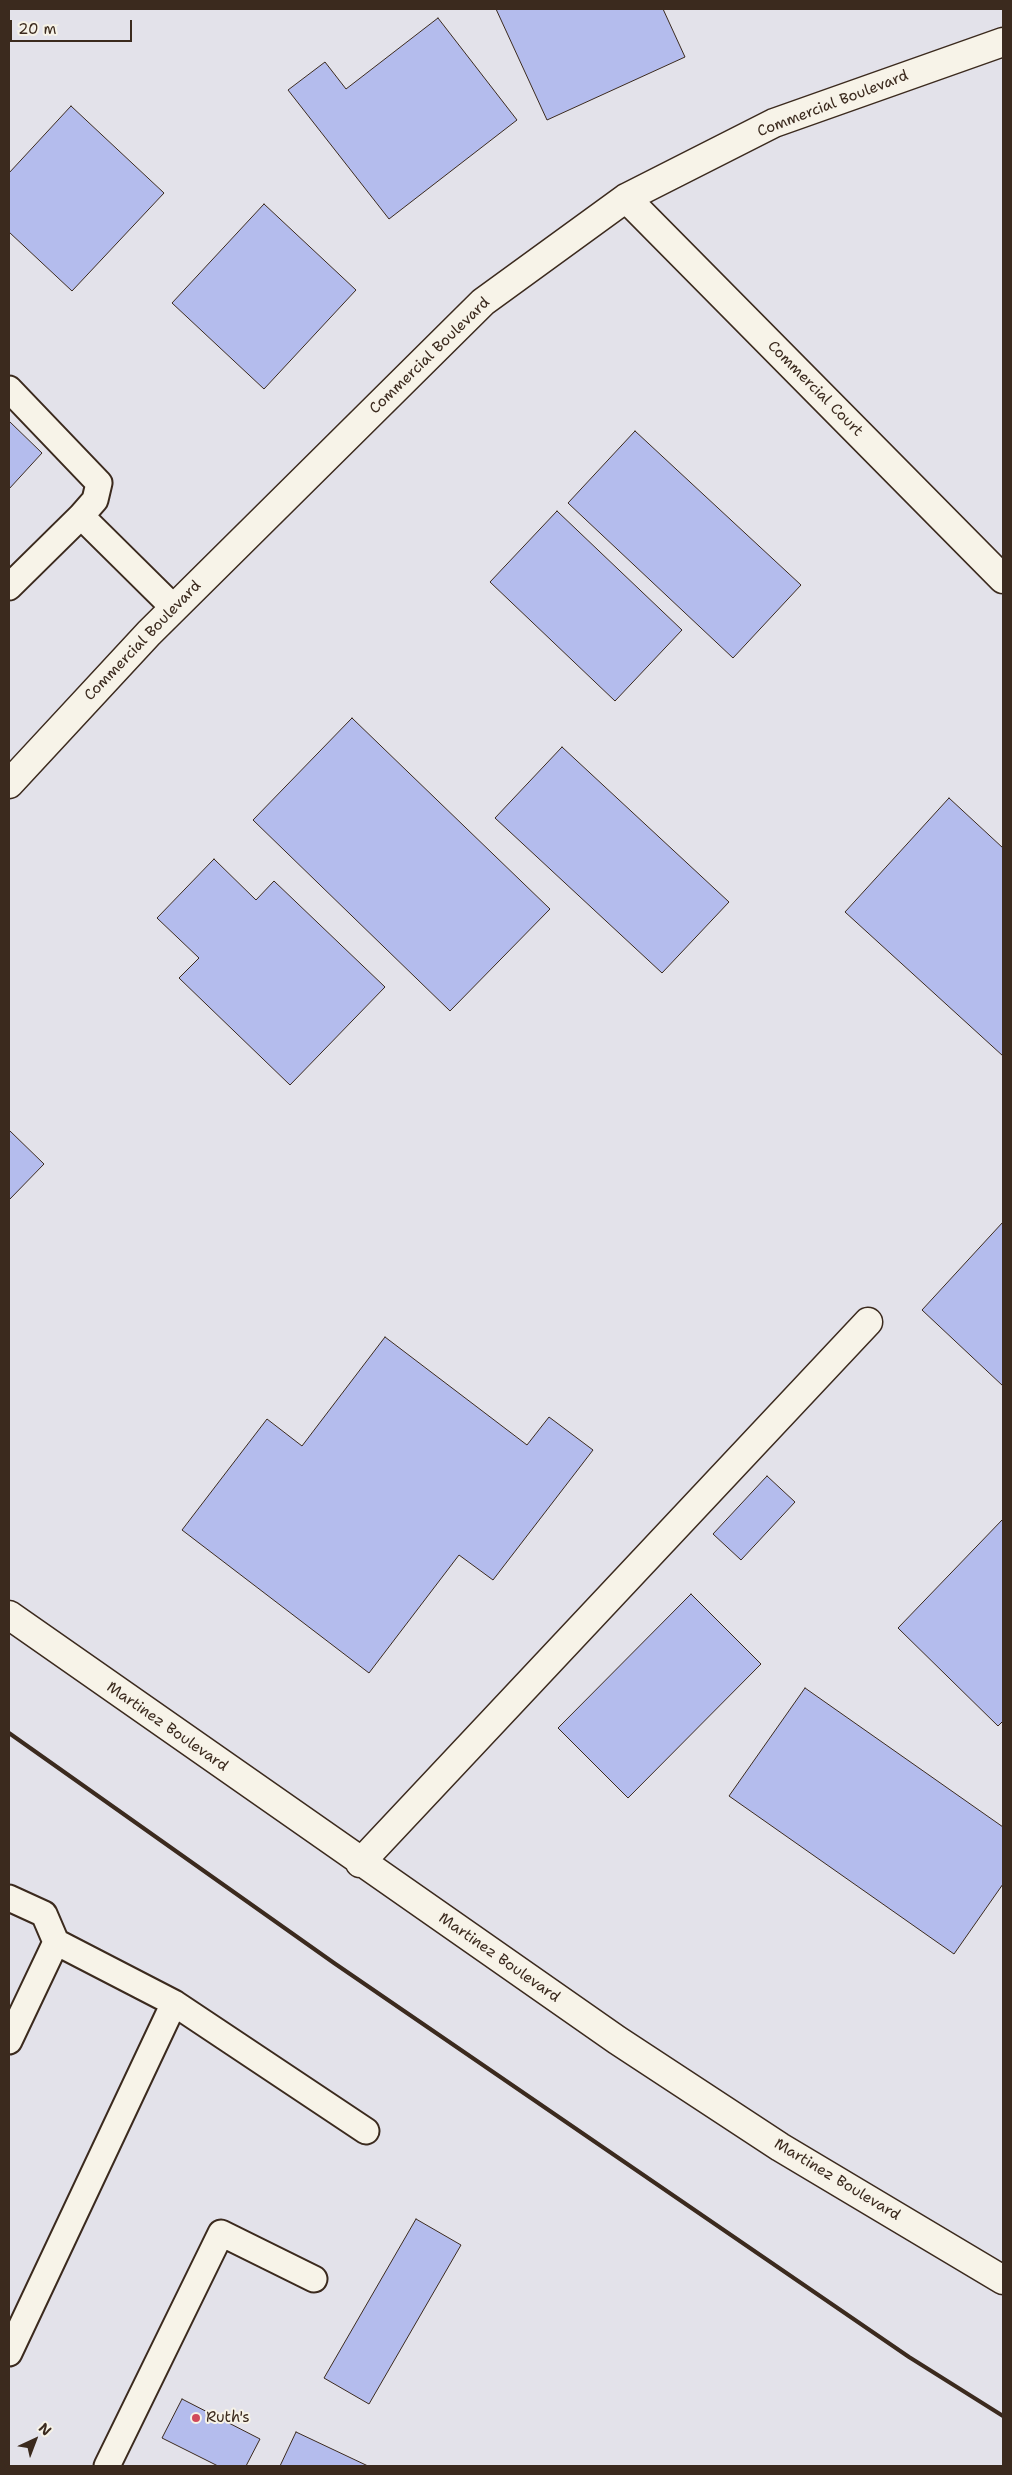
<!DOCTYPE html>
<html>
<head>
<meta charset="utf-8">
<style>
  body { margin:0 }
  #map { position:relative; width:1012px; height:2475px; overflow:hidden; background:#e3e2ea; font-family:"Shantell Sans",sans-serif }
  canvas { display:block }
  .frame { position:absolute; inset:0; border:10px solid #3b2a1e; pointer-events:none }
  .north { position:absolute; left:10px; top:2415px; width:50px; height:50px; -webkit-text-stroke:4px #f7f3e8; paint-order:stroke; rotate:43deg; font-size:14px; font-weight:700; line-height:20px; text-align:center; color:#3b2a1e }
  .north::after { content:''; display:block; margin:auto; width:18px; height:22px; background:#3b2a1e; clip-path:polygon(50% 0,100% 100%,50% 72%,0 100%) }
  .scale { position:absolute; left:10px; top:20px; width:122px; height:22px; box-sizing:border-box; border:2px solid #3b2a1e; border-top:0; padding-left:6px; font-size:15px; line-height:18px; white-space:nowrap; color:#3b2a1e; -webkit-text-stroke:4px #f7f3e8; paint-order:stroke }
</style>
</head>
<body>
<div id="map">
<canvas width="1012" height="2475"></canvas>
<div class="frame"></div>
<div class="north">N</div>
<div class="scale">20 m</div>
</div>
<script>
const ctx = document.querySelector('canvas').getContext('2d');
ctx.lineJoin = 'round';
function fillPath(path, color) {
  ctx.fillStyle = color;
  ctx.fill(path, 'evenodd');
}
function shape(rows) {
  const path = new Path2D();
  for (const r of rows) {
    path.moveTo(r[0], r[1]);
    for (let i = 2; i < r.length; i += 2) path.lineTo(r[i], r[i + 1]);
  }
  return path;
}
function trace(path, color, width, dash) {
  ctx.strokeStyle = color;
  ctx.lineWidth = width;
  ctx.lineCap = dash ? 'butt' : 'round';
  ctx.setLineDash(dash || []);
  ctx.stroke(path);
}
function label(font, color, halo, rows, align = 'center') {
  ctx.font = font + ' "Shantell Sans",sans-serif';
  ctx.lineWidth = 4;
  ctx.setLineDash([]);
  ctx.textBaseline = 'middle';
  ctx.strokeStyle = halo;
  ctx.fillStyle = color;
  for (const [text, x, y, turn = 0] of rows) {
    ctx.save();
    ctx.translate(x, y);
    ctx.rotate((+turn || 0) * Math.PI / 180);
    ctx.textAlign = isNaN(turn) ? turn : align;
    if (halo) ctx.strokeText(text, 0, 0);
    ctx.fillText(text, 0, 0);
    ctx.restore();
  }
}
const building = shape([
  [496,9,663,9,685,57,547,120,496,9],
  [438,18,517,120,389,219,288,90,325,62,346,89,438,18],
  [71,106,164,193,72,291,9,232,9,173,71,106],
  [264,204,356,290,264,389,172,303,264,204],
  [9,421,42,453,9,489,9,421],
  [635,431,801,585,733,658,568,503,635,431],
  [557,511,682,630,615,701,490,582,557,511],
  [352,718,550,909,450,1011,253,820,352,718],
  [562,747,729,902,662,973,495,818,562,747],
  [949,798,1003,848,1003,1056,845,912,949,798],
  [214,859,256,900,274,881,385,987,290,1085,179,978,199,958,157,918,214,859],
  [9,1130,44,1164,9,1200,9,1130],
  [1003,1222,1003,1386,922,1310,1003,1222],
  [385,1337,527,1445,549,1417,593,1450,493,1580,459,1555,369,1673,182,1530,267,1419,302,1446,385,1337],
  [767,1476,795,1502,741,1560,713,1534,767,1476],
  [1003,1519,1003,1721,998,1726,898,1628,1003,1519],
  [691,1594,761,1664,628,1798,558,1728,691,1594],
  [805,1688,1003,1827,1003,1884,954,1954,729,1796,805,1688],
  [416,2219,461,2245,369,2404,324,2378,416,2219],
  [182,2399,260,2439,246,2466,218,2466,162,2438,182,2399],
  [296,2432,368,2466,280,2466,296,2432]
]);
fillPath(building, '#b4bced');
trace(building, '#3b2a1e', 1);
const service = shape([
  [9,389,99,483,95,500,81,516],
  [9,587,81,516,174,608],
  [9,1898,44,1914,56,1942],
  [174,2003,366,2131],
  [9,2041,56,1942,174,2003,9,2353],
  [107,2466,221,2233,314,2279]
]);
const minor = shape([
  [626,198,1003,579],
  [9,784,149,633,483,302,626,198,774,123,1003,42],
  [9,1615,617,2040,780,2147,1003,2280],
  [360,1863,868,1322]
]);
trace(service, '#3b2a1e', 29);
trace(minor, '#3b2a1e', 31);
trace(service, '#f7f3e8', 25);
trace(minor, '#f7f3e8', 28);
trace(shape([
  [9,1733,334,1963,909,2357,1003,2416]
]), '#3b2a1e', 4);
for (const [x, y, r, color] of [
  [196,2418,5,"#d1495b"]
]) {
  const dot = new Path2D();
  dot.arc(x, y, r, 0, 2 * Math.PI);
  ctx.fillStyle = color;
  ctx.fill(dot);
  trace(dot, '#f7f3e8', 2);
}
label('15px', '#3b2a1e', '#f7f3e8', [
  ["Commercial Boulevard",833,104,-21],
  ["Commercial Boulevard",430,356,-44],
  ["Commercial Court",815,389,45],
  ["Commercial Boulevard",143,641,-46],
  ["Martinez Boulevard",167,1727,35],
  ["Martinez Boulevard",499,1958,35],
  ["Martinez Boulevard",837,2180,31]
]);
label('15px', '#3b2a1e', '#f7f3e8', [
  ["Ruth's",206,2418]
], 'left');
</script>
</body>
</html>
